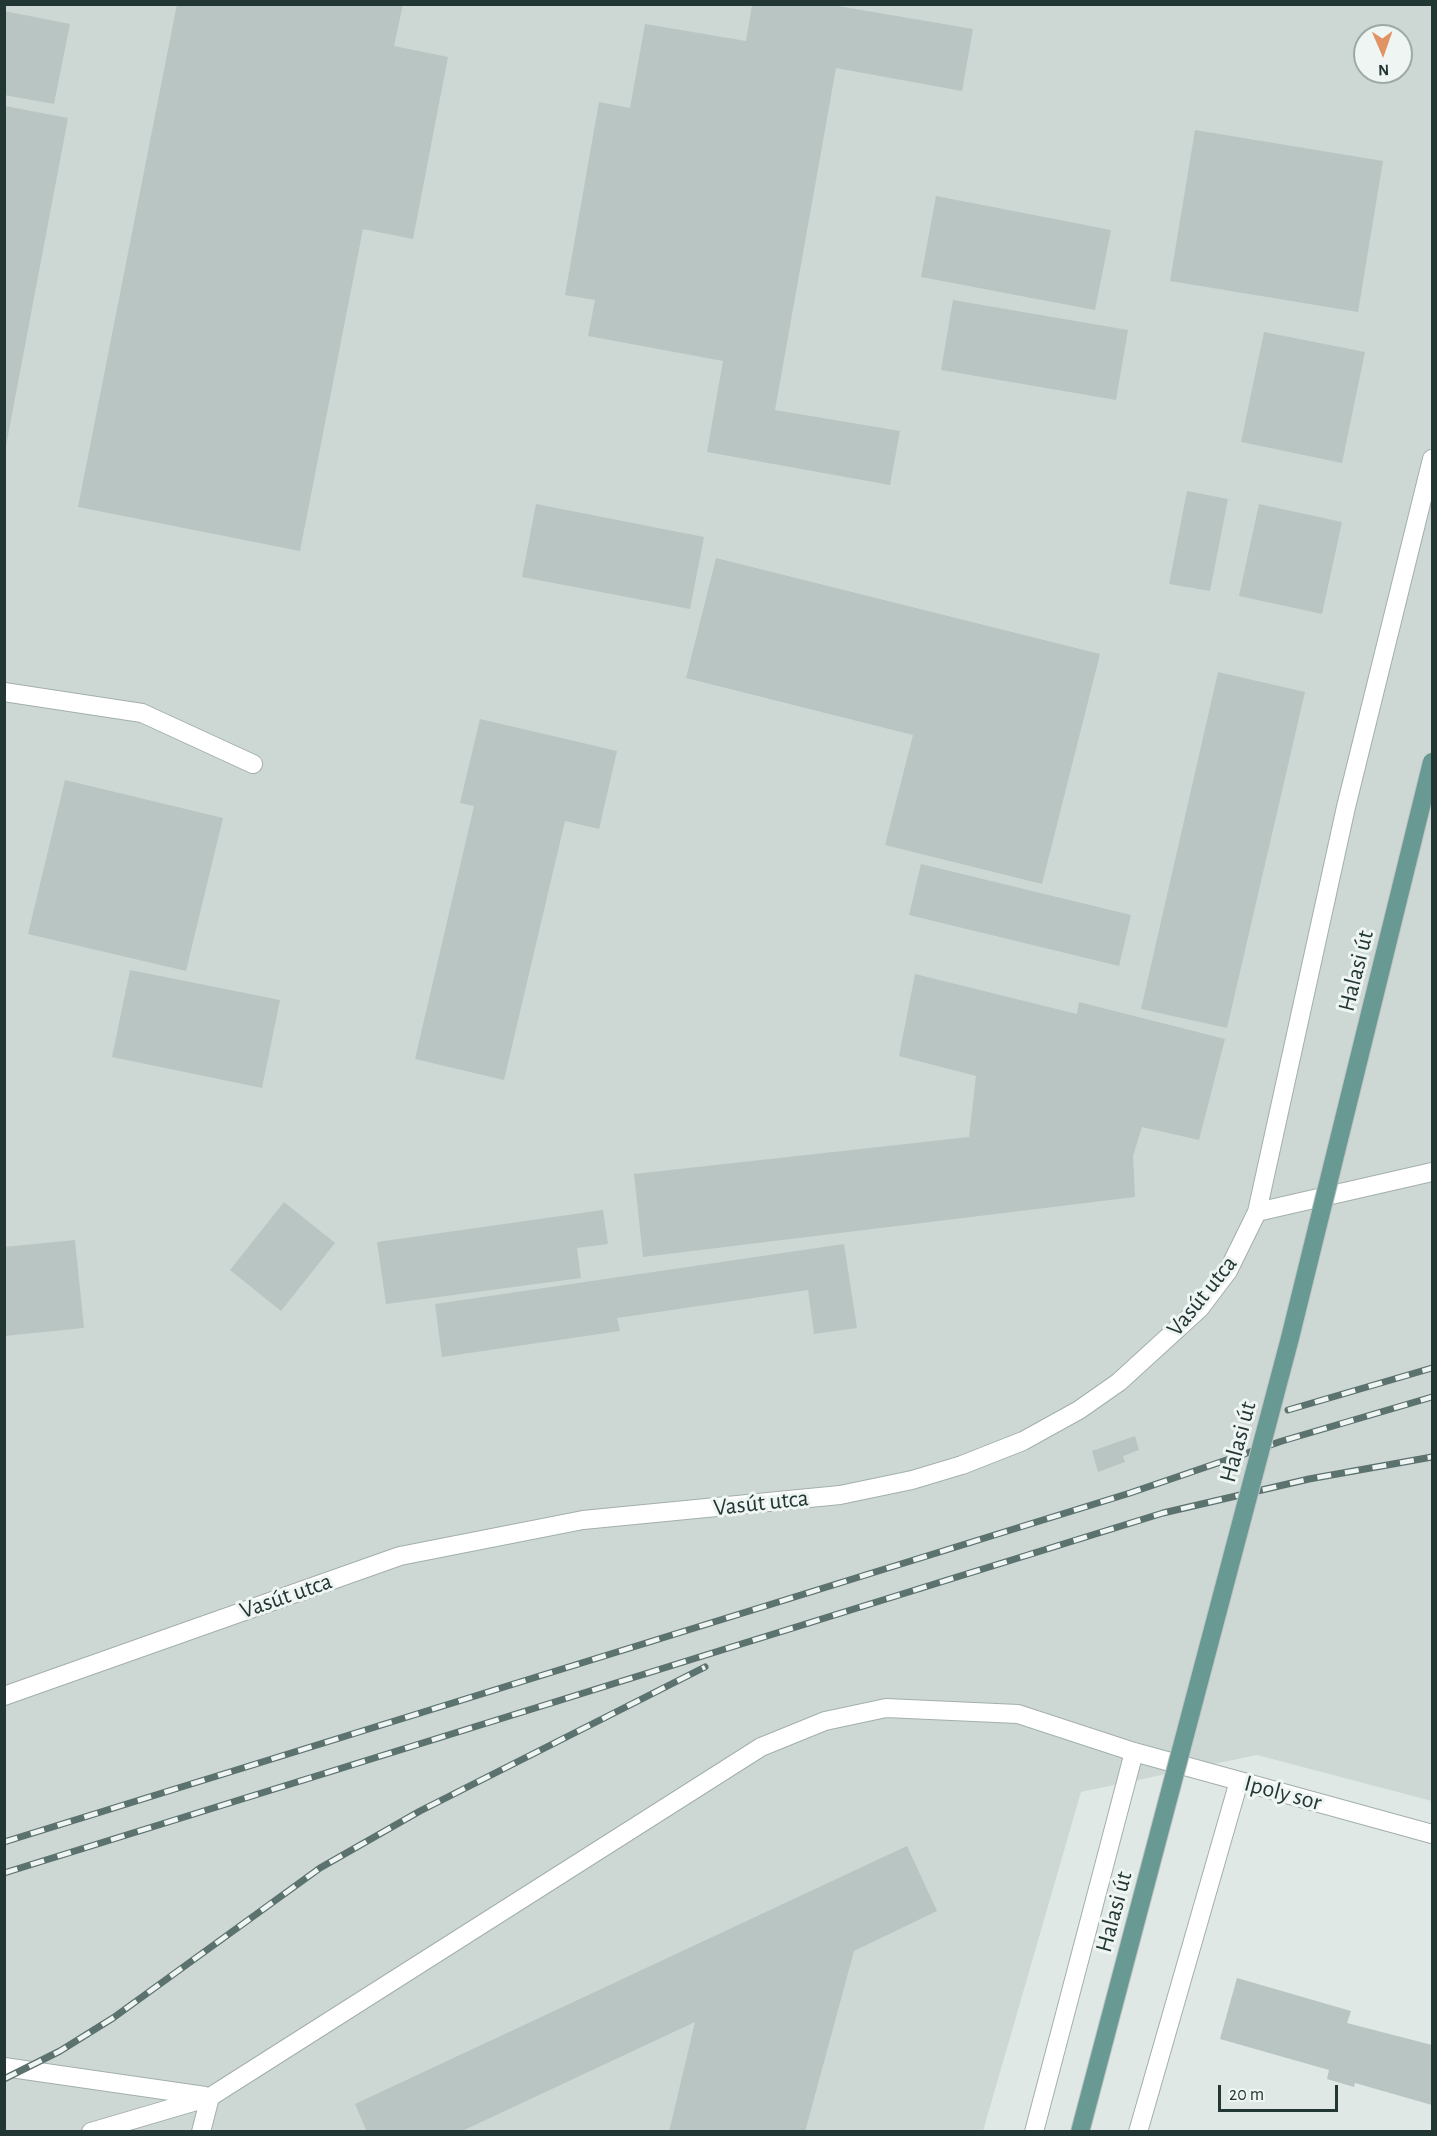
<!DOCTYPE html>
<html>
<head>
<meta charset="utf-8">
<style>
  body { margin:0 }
  #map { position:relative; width:1437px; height:2136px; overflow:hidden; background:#dfe8e5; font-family:"Alegreya Sans",sans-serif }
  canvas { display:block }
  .frame { position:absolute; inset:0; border:6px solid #223633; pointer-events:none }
  .north { position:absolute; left:1353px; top:24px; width:60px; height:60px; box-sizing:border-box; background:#eff5f3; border:2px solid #9da9a6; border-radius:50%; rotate:178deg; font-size:16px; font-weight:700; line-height:24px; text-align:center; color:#223633 }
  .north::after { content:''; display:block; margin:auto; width:21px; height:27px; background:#e29363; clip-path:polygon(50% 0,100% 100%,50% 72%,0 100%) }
  .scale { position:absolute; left:1218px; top:2085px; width:120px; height:27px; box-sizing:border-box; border:3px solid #223633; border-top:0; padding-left:8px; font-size:18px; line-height:21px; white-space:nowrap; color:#223633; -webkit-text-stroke:4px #eff5f3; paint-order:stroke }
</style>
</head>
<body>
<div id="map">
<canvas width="1437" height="2136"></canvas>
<div class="frame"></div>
<div class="north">N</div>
<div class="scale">20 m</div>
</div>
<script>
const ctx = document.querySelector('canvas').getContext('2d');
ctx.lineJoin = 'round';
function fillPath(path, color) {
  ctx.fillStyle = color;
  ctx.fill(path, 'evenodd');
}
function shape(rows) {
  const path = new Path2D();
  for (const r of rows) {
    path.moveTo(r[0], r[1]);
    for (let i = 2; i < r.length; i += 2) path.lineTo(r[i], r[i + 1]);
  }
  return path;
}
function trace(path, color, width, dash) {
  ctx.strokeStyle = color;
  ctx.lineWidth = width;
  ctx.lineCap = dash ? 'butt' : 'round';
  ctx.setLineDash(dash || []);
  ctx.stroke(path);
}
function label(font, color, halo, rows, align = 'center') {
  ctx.font = font + ' "Alegreya Sans",sans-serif';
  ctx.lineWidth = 6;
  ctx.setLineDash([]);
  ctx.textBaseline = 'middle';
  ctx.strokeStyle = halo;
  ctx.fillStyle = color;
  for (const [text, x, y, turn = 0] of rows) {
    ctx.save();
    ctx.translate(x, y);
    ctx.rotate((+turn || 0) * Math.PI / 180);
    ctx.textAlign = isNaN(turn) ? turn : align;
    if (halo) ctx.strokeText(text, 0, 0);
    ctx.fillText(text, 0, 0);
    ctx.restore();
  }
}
fillPath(shape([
  [5,5,1432,5,1432,1801,1257,1755,1081,1792,983,2131,5,2132],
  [1365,36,1401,36,1401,72,1365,72]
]), '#cdd8d4');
fillPath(shape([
  [177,4,403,4,394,46,448,57,413,239,363,229,300,551,78,507],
  [752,5,832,5,973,29,962,91,836,68,775,410,900,431,890,485,707,452,723,361,588,336,595,300,565,295,599,102,630,108,645,24,746,41],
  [4,11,70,24,54,104,4,95],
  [5,106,68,118,6,446,5,446],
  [1195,130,1383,161,1358,312,1170,281],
  [936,196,1111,230,1095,310,921,277],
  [953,300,1128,330,1116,400,941,370],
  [1264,332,1365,352,1342,463,1241,442],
  [1187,491,1228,499,1210,591,1169,584],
  [536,504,704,537,690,609,522,577],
  [1259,504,1342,522,1322,614,1239,596],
  [716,558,1100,654,1042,884,885,845,913,735,686,678],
  [1218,672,1305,692,1227,1028,1141,1009],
  [480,719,617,751,599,829,565,821,504,1080,415,1059,474,806,460,803],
  [65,780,223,818,186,971,28,934],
  [921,864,1131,915,1119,966,909,915],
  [130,970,280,1000,262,1088,112,1057],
  [915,974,1077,1014,1079,1002,1225,1039,1199,1140,1142,1127,1133,1156,1135,1197,643,1257,634,1174,969,1137,976,1076,899,1056],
  [284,1202,335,1243,281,1311,230,1270],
  [603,1210,608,1244,577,1248,581,1278,386,1304,377,1242],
  [75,1240,84,1328,4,1336,4,1247],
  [844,1244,857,1328,814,1334,808,1290,617,1318,620,1331,442,1357,435,1304],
  [1135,1436,1139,1450,1123,1456,1125,1462,1098,1472,1092,1451],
  [907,1846,937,1911,854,1951,805,2132,669,2132,695,2022,460,2132,367,2132,355,2104],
  [1237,1978,1351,2011,1347,2023,1432,2045,1432,2105,1355,2083,1354,2087,1327,2079,1329,2070,1220,2039]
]), '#b8c5c2');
const minor = shape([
  [4,692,142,713,253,764],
  [1257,1212,1432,1172],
  [4,1696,400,1556,583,1520,840,1495,912,1480,962,1465,1023,1441,1079,1410,1119,1382,1200,1308,1228,1271,1257,1212,1346,807,1432,459],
  [4,2067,205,2096],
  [91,2132,210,2097,761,1747,825,1721,886,1708,1018,1714,1134,1752,1432,1834],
  [201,2132,210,2097],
  [1034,2132,1134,1752],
  [1138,2132,1239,1781]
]);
trace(minor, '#a3afac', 20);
trace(minor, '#fff', 18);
const rail = shape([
  [1288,1410,1432,1368],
  [4,1842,1130,1493,1282,1441,1432,1397],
  [4,1873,1163,1513,1309,1479,1432,1457],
  [4,2079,60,2051,113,2018,320,1868,420,1811,705,1667]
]);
trace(rail, '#5c726f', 7);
trace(rail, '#eff5f3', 4.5, [14]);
const majorBridge = shape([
  [1080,2132,1290,1338,1432,762]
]);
trace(majorBridge, '#bdc3c2', 20, []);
trace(majorBridge, '#689993', 18);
label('24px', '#223633', '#eff5f3', [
  ["Halasi út",1356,971,-76],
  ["Vasút utca",1202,1296,-51],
  ["Halasi út",1238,1442,-75],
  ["Vasút utca",761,1503,-6],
  ["Vasút utca",286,1596,-19],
  ["Ipoly sor",1283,1793,15],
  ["Halasi út",1114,1912,-75]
]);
</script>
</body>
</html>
